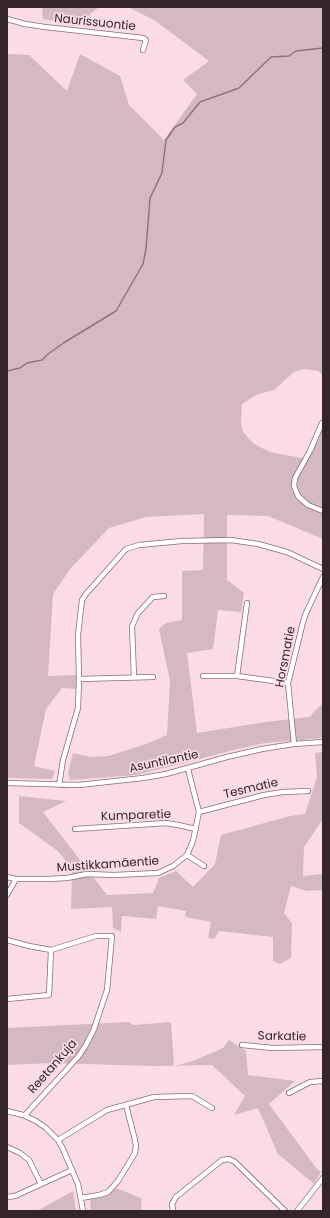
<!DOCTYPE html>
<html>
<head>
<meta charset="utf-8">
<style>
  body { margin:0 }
  #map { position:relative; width:330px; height:1218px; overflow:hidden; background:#fbdbe8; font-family:Poppins,sans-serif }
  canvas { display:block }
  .frame { position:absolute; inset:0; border:8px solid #34252b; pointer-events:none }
</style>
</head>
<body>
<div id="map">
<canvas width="330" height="1218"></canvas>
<div class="frame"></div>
</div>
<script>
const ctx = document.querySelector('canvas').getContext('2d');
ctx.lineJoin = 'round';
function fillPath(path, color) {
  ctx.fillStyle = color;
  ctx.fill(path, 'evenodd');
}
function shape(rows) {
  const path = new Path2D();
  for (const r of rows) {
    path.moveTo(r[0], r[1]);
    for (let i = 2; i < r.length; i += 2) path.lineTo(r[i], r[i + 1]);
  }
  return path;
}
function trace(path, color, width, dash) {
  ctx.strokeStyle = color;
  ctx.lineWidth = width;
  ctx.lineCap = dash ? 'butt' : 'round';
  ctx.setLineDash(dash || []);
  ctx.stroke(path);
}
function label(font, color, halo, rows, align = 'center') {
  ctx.font = font + ' Poppins,sans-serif';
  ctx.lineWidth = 3.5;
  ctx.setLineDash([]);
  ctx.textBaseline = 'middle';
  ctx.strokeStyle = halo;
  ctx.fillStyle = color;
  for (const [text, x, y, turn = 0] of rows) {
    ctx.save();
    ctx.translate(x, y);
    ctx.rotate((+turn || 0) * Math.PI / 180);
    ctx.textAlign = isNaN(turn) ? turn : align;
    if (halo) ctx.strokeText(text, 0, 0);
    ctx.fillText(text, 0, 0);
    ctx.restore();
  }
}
fillPath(shape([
  [42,7,99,7,77,25,43,19],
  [128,7,323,7,323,375,318,371,304,369,294,372,274,390,258,394,242,404,241,423,243,432,254,444,270,452,307,459,323,427,323,539,268,516,227,515,227,580,244,593,241,612,218,610,213,649,187,653,197,733,266,722,309,717,323,703,323,738,265,743,233,750,188,762,136,775,70,780,68,773,73,753,91,757,108,756,146,744,167,735,170,681,159,629,166,623,182,620,182,571,203,570,204,514,146,517,109,528,71,568,53,594,48,676,76,675,76,689,62,688,46,709,34,766,55,771,52,779,7,778,7,54,29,55,67,91,80,54,120,76,129,105,164,140,197,94,183,80,209,61,154,20],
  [323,752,323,819,304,847,303,876,323,874,323,890,307,891,291,886,284,913,292,923,291,958,280,964,273,961,273,937,219,931,214,939,208,938,211,922,185,917,186,911,158,906,156,919,122,916,121,932,113,928,112,907,71,909,72,869,58,851,19,823,19,796,66,801,43,812,107,895,153,893,159,878,176,871,193,887,215,864,221,835,290,816,305,814,317,777,315,753],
  [128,1022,134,1025,171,1022,174,1066,193,1061,223,1048,229,1040,246,1051,248,1075,295,1081,269,1104,317,1169,321,1172,314,1184,278,1154,258,1108,234,1115,245,1096,212,1065,153,1066,53,1063,7,1065,7,1028],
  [116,1188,141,1198,142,1211,91,1211,90,1199,108,1195],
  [73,1191,76,1211,37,1211]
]), '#d4b9c4');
trace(shape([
  [7,371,20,368,27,363,42,360,48,354,65,342,116,311,143,264,146,249,150,198,162,173,166,140,175,127,183,123,200,102,239,88,271,57,289,56,296,51,323,48]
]), '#927180', 1.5);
const minor = shape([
  [7,19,25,24,45,27,143,38,146,40,143,50],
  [322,423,310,451,295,478,294,486,298,496,308,505,323,511],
  [203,676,237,676,288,683],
  [237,676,247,603],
  [134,677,132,626,138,613,153,597,164,596],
  [79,679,153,677],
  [294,744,288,683,303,622,306,613,323,577],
  [7,783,79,785,143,778,166,774,227,757,262,749,294,744,323,742],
  [59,785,63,760,78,708,79,679,78,635,82,600,86,594,126,549,139,545,182,541,231,540,258,544,287,552,323,569],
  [199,812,264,795,283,792,308,791],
  [75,829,166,823,178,825,196,829],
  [187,855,204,866],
  [7,877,16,879,47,879,67,878,87,874,114,875,158,873,173,866,187,855,193,841,199,812,188,769],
  [7,895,16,879],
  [7,940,29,946,51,950,96,936,112,936,107,990,94,1029,86,1045,78,1057,25,1115],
  [7,999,49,995,51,950],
  [242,1045,273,1048,323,1047],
  [289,1093,310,1082,323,1081],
  [7,1111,23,1115,36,1121,46,1128,58,1140,62,1147,78,1184,83,1211],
  [58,1140,107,1110,154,1097,192,1096,212,1108],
  [7,1147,20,1153,29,1160,41,1184],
  [7,1197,15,1196,72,1170],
  [81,1198,99,1195,108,1192,118,1181,135,1153,136,1146,135,1140,126,1105],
  [173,1211,172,1204,176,1197,222,1160,229,1159,235,1162,285,1211],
  [297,1211,323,1178]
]);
trace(minor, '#8c6979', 6);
trace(minor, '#fff', 4.5);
label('12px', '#34252b', '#fbdbe8', [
  ["Naurissuontie",95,23,6],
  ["Horsmatie",286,657,-79],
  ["Asuntilantie",164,762,-12],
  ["Tesmatie",251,789,-13],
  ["Kumparetie",136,816,-2],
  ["Mustikkamäentie",108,865,-4],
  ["Sarkatie",282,1037,1],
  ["Reetankuja",53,1067,-49]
]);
</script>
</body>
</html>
